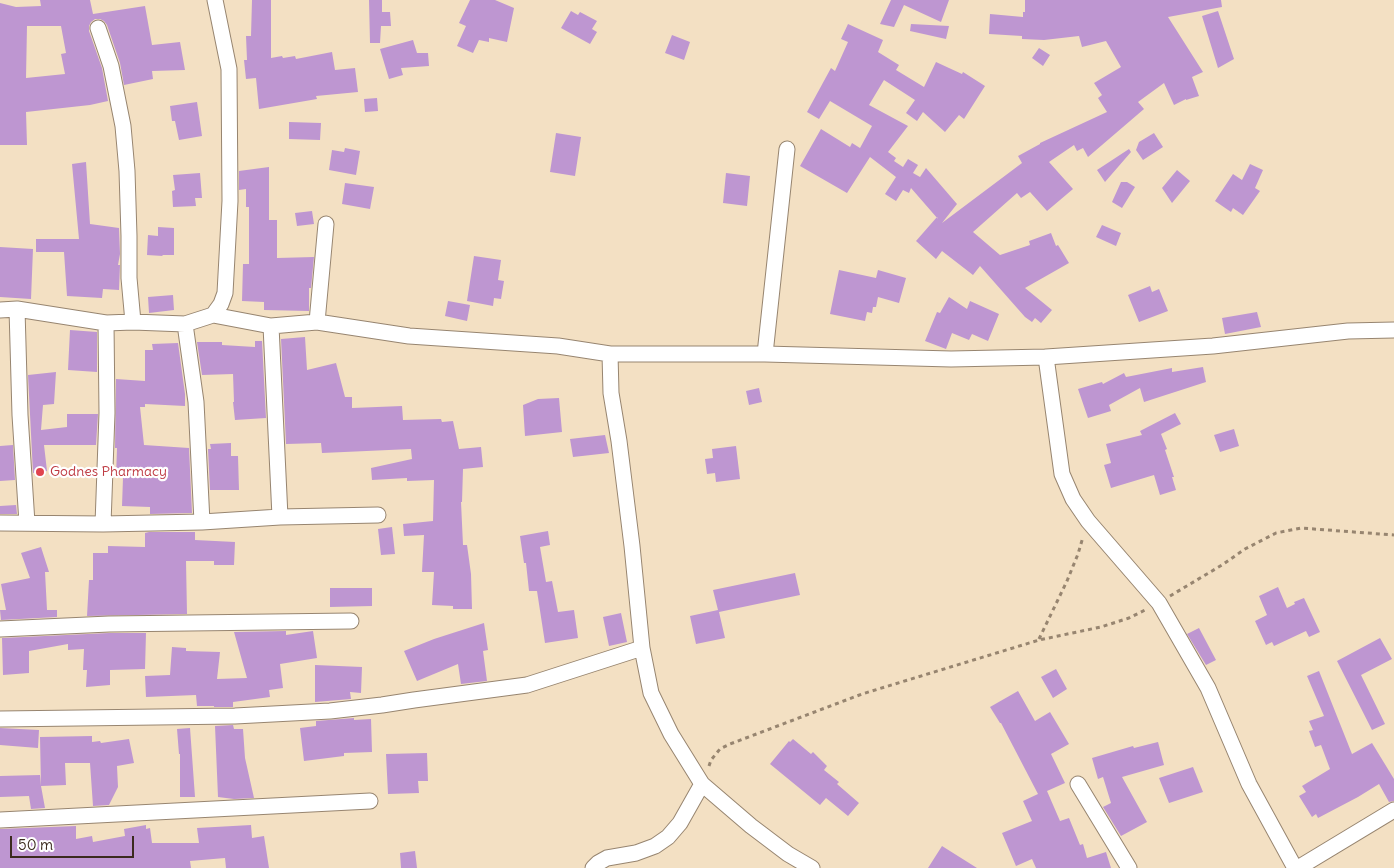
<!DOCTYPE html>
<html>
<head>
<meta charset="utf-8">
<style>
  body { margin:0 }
  #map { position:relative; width:1394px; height:868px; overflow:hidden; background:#f3e0c3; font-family:Delius,sans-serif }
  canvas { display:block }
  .scale { position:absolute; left:10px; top:836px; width:124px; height:22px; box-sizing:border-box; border:2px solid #3b2a1e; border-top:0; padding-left:6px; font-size:15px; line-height:18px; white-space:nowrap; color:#3b2a1e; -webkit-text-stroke:4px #fff; paint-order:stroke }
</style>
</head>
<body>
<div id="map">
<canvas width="1394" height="868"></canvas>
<div class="scale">50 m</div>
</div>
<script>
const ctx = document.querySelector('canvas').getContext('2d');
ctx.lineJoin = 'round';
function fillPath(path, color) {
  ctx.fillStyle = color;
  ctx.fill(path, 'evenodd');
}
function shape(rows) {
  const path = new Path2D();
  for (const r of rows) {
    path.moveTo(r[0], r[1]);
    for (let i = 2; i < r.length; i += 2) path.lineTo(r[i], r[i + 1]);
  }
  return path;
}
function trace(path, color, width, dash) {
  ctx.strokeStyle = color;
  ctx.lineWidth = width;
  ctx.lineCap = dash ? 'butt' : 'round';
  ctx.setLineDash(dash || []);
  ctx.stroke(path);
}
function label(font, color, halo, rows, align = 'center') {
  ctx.font = font + ' Delius,sans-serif';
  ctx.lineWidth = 4.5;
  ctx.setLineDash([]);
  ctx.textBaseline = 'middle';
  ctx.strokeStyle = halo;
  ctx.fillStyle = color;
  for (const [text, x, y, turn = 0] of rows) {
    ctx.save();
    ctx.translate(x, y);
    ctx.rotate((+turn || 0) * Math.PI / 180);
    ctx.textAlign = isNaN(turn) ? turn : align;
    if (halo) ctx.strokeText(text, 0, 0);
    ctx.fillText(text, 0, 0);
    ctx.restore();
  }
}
fillPath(shape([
  [40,0,90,0,93,14,145,6,152,45,180,42,185,70,152,71,153,79,124,85,120,63,107,25,104,21,100,19,95,19,91,22,89,26,89,31,102,68,108,101,90,105,26,112,27,145,0,145,0,3,16,7,41,6],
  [27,26,61,26,66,53,61,54,65,74,26,78],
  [252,0,271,0,271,58,282,56,283,58,295,56,296,59,332,52,335,70,355,68,358,92,316,96,317,99,259,109,256,78,246,79,244,60,247,60,246,36,251,36],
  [369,0,382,0,382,12,390,12,391,26,381,26,380,43,370,43],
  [470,0,495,0,514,8,507,42,489,38,489,42,479,40,473,53,457,46,466,26,459,23],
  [891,0,949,0,941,22,904,5,894,27,880,24],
  [1025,0,1221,0,1222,7,1168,17,1203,72,1192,77,1199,96,1186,100,1186,99,1174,105,1164,83,1138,102,1144,109,1088,157,1083,148,1077,151,1074,145,1049,162,1073,189,1047,211,1030,192,1021,198,1017,193,973,232,1000,255,1030,245,1029,241,1051,233,1056,246,1058,245,1069,263,1025,288,1052,310,1041,323,1035,318,1032,322,1025,317,980,266,973,275,942,251,936,259,916,241,937,217,938,219,911,188,909,193,903,190,896,201,885,194,896,177,870,157,847,193,800,166,821,129,850,147,852,143,860,148,872,126,830,101,819,119,807,112,831,68,835,71,848,42,841,39,848,24,883,40,878,52,899,65,896,70,924,87,936,62,962,74,963,72,985,86,964,119,959,115,945,132,923,112,917,121,906,113,915,100,884,80,869,105,908,126,888,152,896,158,894,161,903,167,908,159,918,165,913,173,920,177,926,168,957,204,942,223,1022,163,1018,156,1040,144,1040,143,1107,112,1098,98,1102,95,1094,83,1121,67,1106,41,1082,47,1079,36,1044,40,1022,39,1022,36,989,34,990,14,1023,17,1023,12,1025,12],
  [571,11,578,15,580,12,597,21,592,29,597,32,590,44,561,28],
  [1218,11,1234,59,1218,68,1202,16],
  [911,24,949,26,946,39,910,31],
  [672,35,690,42,684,60,665,53],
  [413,40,417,53,428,53,429,66,401,68,403,75,389,79,380,49],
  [1039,48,1050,55,1043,66,1032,58],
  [377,98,378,111,365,112,364,99],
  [197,102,202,136,179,140,175,121,172,121,170,106],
  [289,122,321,123,320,140,289,139],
  [556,133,581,137,575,176,550,172],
  [1154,133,1163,147,1143,160,1136,150,1139,142],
  [345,148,360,151,356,175,329,170,332,150,344,152],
  [1129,149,1131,152,1105,182,1097,170],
  [86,162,90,224,119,228,120,254,118,265,120,265,119,290,103,289,102,298,67,296,64,252,36,252,36,239,79,239,72,164],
  [1250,164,1263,170,1255,188,1260,191,1243,215,1233,208,1231,212,1215,201,1233,174,1242,180],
  [269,167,269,220,277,220,277,258,314,257,311,288,309,288,309,311,264,310,264,302,242,301,243,264,249,264,249,207,246,207,246,189,239,190,239,171],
  [1177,170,1190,181,1172,203,1162,188],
  [200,173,202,198,195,198,196,206,173,207,172,191,175,190,173,175],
  [726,173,750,176,747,206,723,203],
  [1121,182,1127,182,1135,187,1122,208,1112,202],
  [345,183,374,187,370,209,342,204],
  [312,211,314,224,297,226,295,213],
  [1102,225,1121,233,1116,246,1096,237],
  [158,227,174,228,174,255,162,255,163,256,147,255,148,235,158,236],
  [0,247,33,249,31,299,0,297],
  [474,256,501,260,498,280,504,281,501,299,494,298,493,306,467,301],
  [839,270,876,278,878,270,906,278,899,303,878,297,876,307,873,307,872,313,867,312,865,321,830,314],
  [1150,286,1152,292,1159,289,1168,311,1139,322,1128,295],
  [173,295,174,310,149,313,148,297],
  [949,297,967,309,970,301,999,314,988,341,972,334,969,340,952,333,946,349,925,341,937,312,940,313],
  [448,301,470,305,467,321,445,316],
  [1257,312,1261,327,1225,334,1222,318],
  [70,330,97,332,97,372,68,370],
  [305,337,307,370,336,363,345,397,352,397,352,408,402,406,403,420,441,419,442,422,453,421,459,449,481,447,483,467,463,469,462,502,461,502,463,545,467,545,471,574,472,609,453,609,453,606,432,605,434,572,422,572,424,535,404,536,403,524,433,521,434,480,407,481,407,478,372,480,371,468,412,459,411,449,322,453,321,443,286,444,281,339],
  [255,341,262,341,266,418,235,420,233,402,234,402,233,374,202,375,197,342,222,342,222,345,255,347],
  [178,343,185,394,185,406,145,404,145,407,140,407,144,445,189,448,192,513,150,514,150,507,122,506,123,478,116,477,117,448,115,448,116,379,145,381,145,350,153,350,152,344],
  [1203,367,1206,382,1144,402,1140,388,1109,405,1111,411,1088,418,1078,389,1102,382,1103,384,1124,373,1126,377,1172,368,1172,372],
  [56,372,54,404,43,405,41,430,67,427,67,414,98,414,96,445,44,445,47,471,33,473,28,375],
  [759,388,762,402,749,405,746,391],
  [559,398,562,432,525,436,523,405,538,399],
  [1175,413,1181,424,1161,434,1167,449,1165,450,1174,477,1172,477,1176,490,1160,495,1154,475,1111,488,1104,465,1111,463,1106,444,1142,435,1140,431],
  [1234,429,1239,446,1220,452,1214,435],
  [605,435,609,453,573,457,570,439],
  [231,443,231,456,238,456,239,490,210,490,208,449,211,449,210,444],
  [13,445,15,480,0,481,0,446],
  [736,446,740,479,716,482,715,473,707,474,705,459,713,458,712,449],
  [16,505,17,514,0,514,0,506],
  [392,527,395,554,381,555,378,529],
  [548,531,550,545,540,547,546,582,552,581,558,612,574,610,578,638,545,643,537,591,529,591,526,563,524,563,520,536],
  [149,532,195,532,195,540,235,542,234,565,214,565,214,561,186,561,187,614,87,616,89,580,93,580,93,553,108,553,108,546,145,547,145,533],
  [41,547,49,572,45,572,47,610,57,610,57,617,1,620,0,610,6,610,1,584,30,578,21,553],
  [795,573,800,595,719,612,725,638,696,644,690,616,718,610,713,590],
  [1278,587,1287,608,1295,604,1294,602,1304,598,1320,632,1309,637,1306,631,1274,646,1272,642,1266,645,1255,621,1267,615,1259,596],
  [330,588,372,588,372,606,330,607],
  [621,613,627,642,609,646,603,617],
  [484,623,488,650,483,651,487,681,461,684,458,664,417,681,404,651,434,639],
  [1199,628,1216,660,1206,665,1187,634],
  [286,631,286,635,313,631,317,658,280,664,283,688,269,690,270,697,233,702,233,707,214,707,214,706,197,706,196,695,146,697,145,676,170,675,172,647,186,648,186,651,220,652,217,679,247,678,234,632],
  [109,633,146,633,145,669,110,670,110,685,86,687,87,670,83,670,84,649,68,650,68,644,29,651,29,673,3,675,2,638],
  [1380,638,1392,659,1361,675,1385,724,1372,730,1337,661],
  [315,665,362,667,361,693,350,692,351,699,315,702],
  [1056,669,1067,689,1053,698,1041,677],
  [1319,671,1352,754,1372,743,1394,779,1394,801,1389,802,1379,784,1358,797,1318,818,1316,814,1312,817,1299,796,1306,792,1302,786,1330,769,1321,745,1315,747,1309,731,1313,730,1309,721,1324,716,1307,676],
  [1018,691,1035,721,1050,712,1069,744,1051,754,1065,783,1047,791,1060,821,1069,818,1080,845,1083,844,1087,858,1106,852,1111,868,1036,868,1032,859,1016,866,1002,833,1032,821,1023,801,1038,794,1001,723,1000,723,990,707],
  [354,718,354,720,371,719,372,752,344,753,344,756,304,761,300,728,316,726,316,721],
  [233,725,234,729,243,729,245,758,254,798,234,799,218,797,215,726],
  [0,728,39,730,38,748,0,745],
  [190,728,195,797,180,797,180,754,179,754,177,729],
  [92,736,92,742,100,741,101,743,129,739,134,763,117,766,118,787,109,805,93,806,90,763,65,763,66,785,41,786,45,808,31,809,29,796,0,797,0,776,40,775,41,786,40,737],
  [793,739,811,754,813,752,827,766,824,770,839,782,837,784,859,803,848,816,826,798,820,805,770,764,789,741,790,742],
  [1158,742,1164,765,1122,777,1147,822,1121,836,1103,807,1111,803,1103,777,1098,779,1092,758,1133,746,1134,748],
  [427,753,428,781,418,781,419,793,388,794,386,754],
  [1193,767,1203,792,1169,803,1159,778],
  [146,825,146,829,150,828,152,843,199,843,197,828,251,825,252,838,264,836,269,868,226,868,225,858,190,861,191,868,0,868,0,829,76,826,76,839,92,836,93,842,125,836,124,829],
  [942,846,977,868,928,868],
  [415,851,417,868,401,868,400,853]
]), '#be96d1');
const street = shape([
  [98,28,111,66,123,126,127,171,129,236,129,278,133,322],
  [17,309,20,415,27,523],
  [0,310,17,309,106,323,133,322,185,324,213,315,221,304,225,293,230,201,229,69,215,0],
  [213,315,271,326,317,322,409,336,558,346,610,354],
  [317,322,326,224],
  [185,324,196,402,202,522],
  [271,326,280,517],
  [765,354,787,149],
  [1046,357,1062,474,1073,499,1088,521,1159,603,1208,688,1249,784,1295,868],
  [0,523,103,524,202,522,280,517,378,515],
  [103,524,107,413,106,323],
  [0,629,109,624,351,621],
  [0,719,235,716,330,711,382,705,414,700,527,685,642,648],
  [1078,784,1129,868],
  [0,820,370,801],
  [593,868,598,863,607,858,636,853,655,846,668,837,680,823,702,784],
  [812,868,788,854,751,826,702,784,671,734,651,693,642,648,632,546,619,441,611,393,610,354,765,354,951,359,1046,357,1213,346,1348,331,1394,330],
  [1298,868,1394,810]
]);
trace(street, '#978570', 17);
trace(shape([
  [1170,596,1222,565,1245,549,1276,533,1301,528,1394,535],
  [1039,639,1067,581,1078,554,1083,537],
  [709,766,711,760,720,749,730,744,862,694,1039,640,1101,627,1129,618,1145,610]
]), '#978570', 3, [4, 4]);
trace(street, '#fff', 15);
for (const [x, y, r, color] of [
  [40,472,5,"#e0444e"]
]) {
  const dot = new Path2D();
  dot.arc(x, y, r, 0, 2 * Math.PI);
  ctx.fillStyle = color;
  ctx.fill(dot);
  trace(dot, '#fff', 2);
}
label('14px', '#be3a42', '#fff', [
  ["Godnes Pharmacy",50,472]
], 'left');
</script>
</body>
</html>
